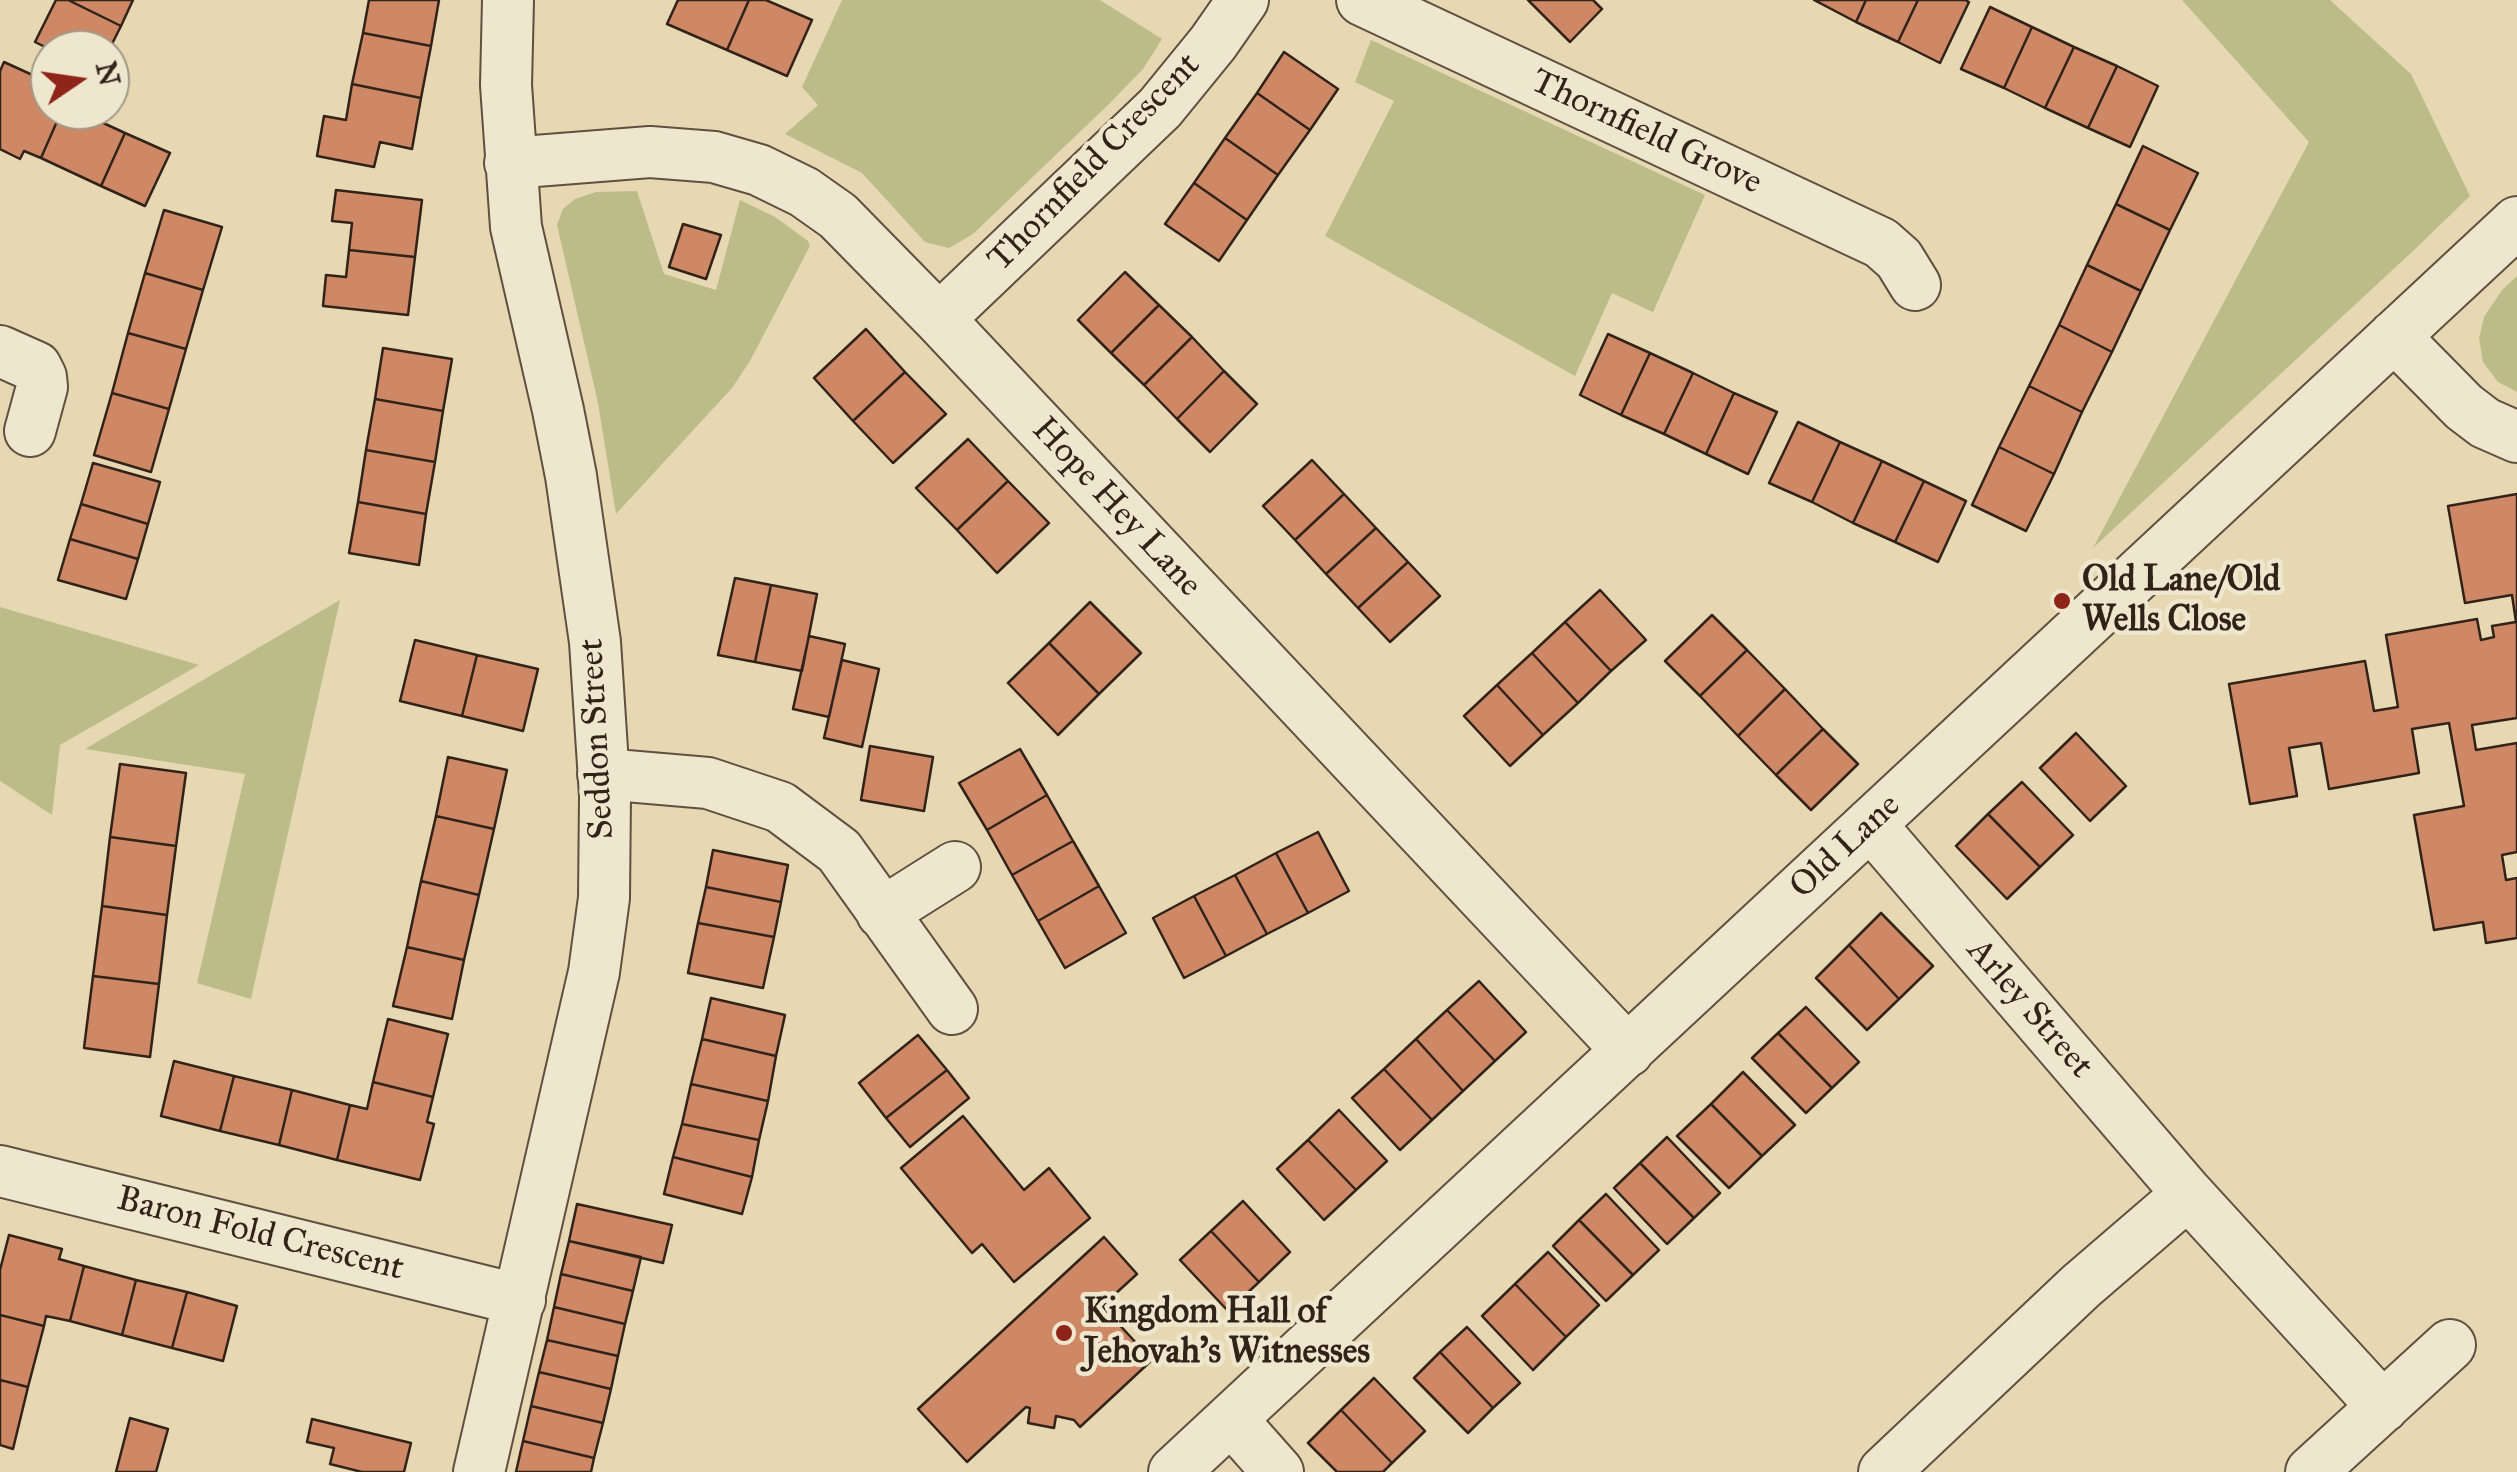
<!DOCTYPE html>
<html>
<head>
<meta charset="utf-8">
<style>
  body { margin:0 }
  #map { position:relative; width:2517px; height:1472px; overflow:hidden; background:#e6d8b3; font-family:"IM FELL Great Primer",serif }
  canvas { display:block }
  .north { position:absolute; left:30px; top:30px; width:100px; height:100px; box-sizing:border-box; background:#efe6ce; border:2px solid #a39886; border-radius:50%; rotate:77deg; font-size:28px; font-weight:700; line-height:40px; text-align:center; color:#322319 }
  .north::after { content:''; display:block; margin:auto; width:35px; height:45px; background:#8f2418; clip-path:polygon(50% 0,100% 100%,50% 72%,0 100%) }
</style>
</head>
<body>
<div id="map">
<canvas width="2517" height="1472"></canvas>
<div class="north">N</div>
</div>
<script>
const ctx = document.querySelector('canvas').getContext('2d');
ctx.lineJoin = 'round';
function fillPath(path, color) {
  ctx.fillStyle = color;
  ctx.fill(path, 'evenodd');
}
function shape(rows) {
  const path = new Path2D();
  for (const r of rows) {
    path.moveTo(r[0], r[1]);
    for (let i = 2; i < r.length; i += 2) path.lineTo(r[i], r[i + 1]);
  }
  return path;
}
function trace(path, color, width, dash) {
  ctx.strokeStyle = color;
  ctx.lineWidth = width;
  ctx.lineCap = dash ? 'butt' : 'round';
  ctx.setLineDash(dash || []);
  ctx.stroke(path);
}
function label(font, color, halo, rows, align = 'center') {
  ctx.font = font + ' "IM FELL Great Primer",serif';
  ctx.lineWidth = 9;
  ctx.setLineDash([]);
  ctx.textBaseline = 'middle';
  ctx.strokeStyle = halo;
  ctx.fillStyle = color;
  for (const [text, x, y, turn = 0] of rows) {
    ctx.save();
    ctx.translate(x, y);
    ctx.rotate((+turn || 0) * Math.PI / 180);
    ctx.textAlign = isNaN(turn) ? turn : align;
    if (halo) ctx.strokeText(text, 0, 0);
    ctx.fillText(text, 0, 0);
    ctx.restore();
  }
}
fillPath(shape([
  [842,0,1100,0,1162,39,1143,69,1108,105,973,234,949,248,925,242,862,173,785,134,818,105,802,87],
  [2182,0,2330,0,2411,74,2470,196,2414,250,2093,548,2309,142],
  [1371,40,1705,195,1653,312,1612,293,1575,376,1325,236,1394,101,1355,82],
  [637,191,664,274,716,290,740,200,775,217,808,241,810,246,750,361,732,388,616,514,598,403,557,225,563,209,575,199,596,192],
  [2517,276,2517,392,2498,382,2483,362,2479,338,2484,317,2502,290],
  [340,600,251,999,197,983,245,774,85,749],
  [0,607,199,665,60,745,52,815,0,781]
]), '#bcbc88');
const building = shape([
  [56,0,68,0,121,26,109,50,51,50,35,42,56,0],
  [68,0,133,0,121,26,68,0],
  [369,0,439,0,431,46,363,33,369,0],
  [678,0,749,0,727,50,667,24,678,0],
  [749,0,766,0,812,20,787,76,727,50,749,0],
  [1528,0,1593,0,1602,9,1570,42,1528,0],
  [1814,0,1866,0,1856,22,1814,0],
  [1866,0,1918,0,1898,42,1856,22,1866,0],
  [1918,0,1965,0,1969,2,1940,63,1898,42,1918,0],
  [1990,7,2032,27,2004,88,1961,69,1990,7],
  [2032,27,2074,47,2045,108,2004,88,2032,27],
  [363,33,431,46,421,98,352,84,363,33],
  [2074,47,2117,66,2088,128,2045,108,2074,47],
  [1284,52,1338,89,1310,130,1257,93,1284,52],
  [4,62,50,83,50,110,62,110,41,158,24,151,20,159,0,149,0,71,4,62],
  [2117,66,2158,86,2130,147,2088,128,2117,66],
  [352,84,421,98,412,149,380,142,374,167,317,156,324,116,346,120,352,84],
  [1257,93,1310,130,1278,175,1225,138,1257,93],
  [62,110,75,110,125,133,101,186,41,158,62,110],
  [125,133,170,153,145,206,101,186,125,133],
  [1225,138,1278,175,1247,220,1194,183,1225,138],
  [2143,146,2198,173,2170,230,2116,204,2143,146],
  [1194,183,1247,220,1219,261,1165,224,1194,183],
  [336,190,422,200,415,257,349,250,352,223,332,221,336,190],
  [2116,204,2170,230,2141,291,2087,265,2116,204],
  [164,210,222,227,203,290,145,273,164,210],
  [683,224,721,235,706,279,669,267,683,224],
  [349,250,415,257,408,315,323,306,326,275,346,277,349,250],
  [2087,265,2141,291,2112,352,2059,325,2087,265],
  [1125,272,1159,305,1111,353,1078,320,1125,272],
  [145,273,203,290,186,349,128,333,145,273],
  [1159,305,1192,337,1144,385,1111,353,1159,305],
  [2059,325,2112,352,2082,412,2029,386,2059,325],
  [866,329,905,372,853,421,814,378,866,329],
  [128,333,186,349,169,409,112,393,128,333],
  [1608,334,1650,353,1621,415,1580,395,1608,334],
  [1192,337,1224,371,1177,419,1144,385,1192,337],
  [383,348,452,359,443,411,375,399,383,348],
  [1650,353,1693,373,1664,434,1621,415,1650,353],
  [1224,371,1257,404,1210,452,1177,419,1224,371],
  [905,372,946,414,893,463,853,421,905,372],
  [1693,373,1734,393,1706,454,1664,434,1693,373],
  [2029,386,2082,412,2054,474,1999,447,2029,386],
  [112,393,169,409,151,472,94,455,112,393],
  [1734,393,1777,412,1748,474,1706,454,1734,393],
  [375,399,443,411,435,462,366,450,375,399],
  [1798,422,1840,442,1812,502,1769,483,1798,422],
  [968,439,1008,481,957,530,916,488,968,439],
  [1840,442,1882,461,1853,523,1812,502,1840,442],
  [1999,447,2054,474,2026,531,1972,505,1999,447],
  [366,450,435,462,426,514,358,502,366,450],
  [1312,460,1344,494,1295,540,1263,506,1312,460],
  [1882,461,1924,481,1895,542,1853,523,1882,461],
  [93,463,160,482,148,524,81,504,93,463],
  [1008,481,1049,523,997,573,957,530,1008,481],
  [1924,481,1966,501,1938,562,1895,542,1924,481],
  [1344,494,1376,528,1326,574,1295,540,1344,494],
  [2517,494,2517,718,2472,725,2476,750,2517,743,2517,852,2502,855,2506,880,2517,878,2517,938,2486,943,2483,922,2434,930,2414,815,2464,806,2449,723,2412,729,2419,773,2329,789,2321,743,2289,748,2297,796,2250,804,2229,684,2365,661,2374,711,2398,707,2386,635,2477,619,2481,640,2494,637,2492,626,2516,622,2512,595,2465,603,2448,506,2517,494],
  [358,502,426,514,419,565,349,553,358,502],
  [81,504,148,524,138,559,70,539,81,504],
  [1376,528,1408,562,1358,608,1326,574,1376,528],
  [70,539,138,559,126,599,58,580,70,539],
  [1408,562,1440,596,1390,642,1358,608,1408,562],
  [735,578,771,585,755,662,718,655,735,578],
  [771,585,817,594,802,671,755,662,771,585],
  [1600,590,1646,640,1611,671,1565,622,1600,590],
  [1090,602,1141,653,1099,694,1049,643,1090,602],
  [1712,615,1747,650,1700,696,1665,661,1712,615],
  [1565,622,1611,671,1578,703,1532,653,1565,622],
  [809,636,845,644,829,717,793,709,809,636],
  [415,640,477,655,462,716,400,701,415,640],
  [1049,643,1099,694,1058,735,1008,683,1049,643],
  [1747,650,1785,689,1738,736,1700,696,1747,650],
  [1532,653,1578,703,1543,735,1497,685,1532,653],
  [477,655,538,669,523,731,462,716,477,655],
  [842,660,879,669,862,747,824,738,842,660],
  [1497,685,1543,735,1510,766,1464,716,1497,685],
  [1785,689,1823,729,1776,775,1738,736,1785,689],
  [1823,729,1858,764,1811,810,1776,775,1823,729],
  [2076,733,2126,786,2090,821,2040,768,2076,733],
  [870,746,933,757,924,811,861,800,870,746],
  [1020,749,1047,795,987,830,959,783,1020,749],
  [448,757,507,770,494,829,436,816,448,757],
  [120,764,186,773,176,846,110,837,120,764],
  [2022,782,2073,835,2040,867,1988,814,2022,782],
  [1047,795,1073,841,1012,875,987,830,1047,795],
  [1988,814,2040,867,2007,899,1956,846,1988,814],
  [436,816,494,829,479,895,421,881,436,816],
  [1318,832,1349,891,1308,913,1276,853,1318,832],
  [110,837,176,846,167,915,102,906,110,837],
  [1073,841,1099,886,1038,921,1012,875,1073,841],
  [713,850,788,865,781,902,706,887,713,850],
  [1276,853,1308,913,1267,934,1235,875,1276,853],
  [1235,875,1267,934,1226,956,1194,896,1235,875],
  [421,881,479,895,464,960,407,947,421,881],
  [1099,886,1126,933,1065,968,1038,921,1099,886],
  [706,887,781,902,774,937,698,923,706,887],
  [1194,896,1226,956,1184,978,1153,918,1194,896],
  [102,906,167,915,159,984,93,976,102,906],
  [1881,913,1933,966,1899,999,1849,945,1881,913],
  [698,923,774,937,763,988,688,973,698,923],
  [1849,945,1899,999,1867,1030,1816,978,1849,945],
  [407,947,464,960,452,1019,393,1006,407,947],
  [93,976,159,984,150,1057,84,1048,93,976],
  [1479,981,1526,1032,1495,1061,1447,1010,1479,981],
  [711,998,785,1015,776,1056,702,1039,711,998],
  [1806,1007,1859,1062,1832,1088,1778,1033,1806,1007],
  [1447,1010,1495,1061,1463,1091,1416,1039,1447,1010],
  [388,1019,448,1034,433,1097,373,1082,388,1019],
  [1778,1033,1832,1088,1806,1113,1752,1058,1778,1033],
  [918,1035,947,1070,886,1118,859,1083,918,1035],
  [702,1039,776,1056,768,1101,691,1084,702,1039],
  [1416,1039,1463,1091,1432,1120,1384,1069,1416,1039],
  [174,1061,234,1076,220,1131,161,1116,174,1061],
  [1384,1069,1432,1120,1400,1150,1352,1098,1384,1069],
  [947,1070,969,1098,910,1147,886,1118,947,1070],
  [1743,1072,1795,1125,1762,1156,1711,1104,1743,1072],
  [234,1076,292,1090,279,1145,220,1131,234,1076],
  [373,1082,433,1097,427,1122,434,1124,420,1180,337,1160,350,1105,367,1109,373,1082],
  [691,1084,768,1101,759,1140,682,1124,691,1084],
  [292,1090,350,1105,337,1160,279,1145,292,1090],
  [1711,1104,1762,1156,1729,1188,1677,1136,1711,1104],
  [1339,1110,1387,1161,1356,1190,1308,1140,1339,1110],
  [963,1116,1024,1190,1049,1168,1090,1218,1014,1282,982,1244,972,1253,901,1168,963,1116],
  [682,1124,759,1140,752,1177,673,1157,682,1124],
  [1667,1137,1720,1193,1694,1218,1640,1163,1667,1137],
  [1308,1140,1356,1190,1324,1220,1277,1169,1308,1140],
  [673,1157,752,1177,742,1214,664,1194,673,1157],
  [1640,1163,1694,1218,1667,1244,1614,1188,1640,1163],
  [1606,1194,1659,1250,1633,1275,1579,1220,1606,1194],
  [1243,1201,1290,1252,1259,1282,1211,1231,1243,1201],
  [577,1204,672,1225,663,1263,569,1241,577,1204],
  [1579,1220,1633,1275,1606,1301,1553,1246,1579,1220],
  [1211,1231,1259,1282,1228,1311,1180,1260,1211,1231],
  [9,1235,62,1249,59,1259,84,1266,70,1321,46,1316,44,1326,0,1315,0,1270,9,1235],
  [1104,1237,1137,1274,1102,1306,1152,1360,1080,1427,1074,1420,1056,1416,1054,1428,1028,1423,1030,1408,1026,1407,967,1462,918,1409,1104,1237],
  [569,1241,641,1257,633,1291,561,1274,569,1241],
  [1548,1252,1599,1305,1566,1337,1515,1284,1548,1252],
  [84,1266,136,1280,122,1335,70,1321,84,1266],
  [561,1274,633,1291,625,1324,554,1307,561,1274],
  [136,1280,187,1292,172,1348,122,1335,136,1280],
  [1515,1284,1566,1337,1533,1370,1482,1316,1515,1284],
  [187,1292,237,1306,223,1361,172,1348,187,1292],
  [554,1307,625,1324,618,1356,547,1340,554,1307],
  [0,1315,44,1326,28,1387,0,1380,0,1315],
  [1467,1327,1520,1383,1493,1408,1440,1352,1467,1327],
  [547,1340,618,1356,611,1389,539,1372,547,1340],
  [1440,1352,1493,1408,1468,1433,1414,1378,1440,1352],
  [539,1372,611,1389,603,1423,531,1406,539,1372],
  [1374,1378,1425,1431,1392,1463,1341,1410,1374,1378],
  [0,1380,28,1387,13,1449,0,1445,0,1380],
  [531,1406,603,1423,594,1458,523,1441,531,1406],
  [1341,1410,1392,1463,1383,1472,1337,1472,1308,1443,1341,1410],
  [130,1418,168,1429,156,1472,116,1472,130,1418],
  [312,1419,411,1443,404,1472,362,1472,330,1464,334,1448,307,1442,312,1419],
  [523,1441,594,1458,591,1472,516,1472,523,1441]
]);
fillPath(building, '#ce8866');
trace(building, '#322319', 2.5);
const street = shape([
  [1362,0,1881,243,1899,259,1915,285],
  [510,163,650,152,714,157,759,170,804,192,838,216,939,319,1628,1051],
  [939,319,1160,108,1213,43,1243,0],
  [2394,336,2464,407,2485,423,2517,437],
  [0,351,36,367,41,377,42,387,30,431],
  [603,774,708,783,780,807,839,851,952,1009],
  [1870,824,2188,1194,2081,1286,1884,1472],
  [882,913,955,867],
  [0,1171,520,1300],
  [2188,1194,2383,1407],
  [1231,1419,1278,1472],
  [479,1472,594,972,604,898,605,796,595,642,571,476,558,410,516,227,506,85,508,0],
  [1174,1472,2517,222],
  [2311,1472,2450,1345]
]);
trace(street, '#5f5040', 54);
trace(street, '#efe6ce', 50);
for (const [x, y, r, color] of [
  [2062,601,10,"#8f2418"],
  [1064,1333,10,"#8f2418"]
]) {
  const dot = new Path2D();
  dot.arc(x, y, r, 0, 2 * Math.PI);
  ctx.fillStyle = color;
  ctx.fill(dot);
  trace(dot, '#efe6ce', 4);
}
label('35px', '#322319', '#efe6ce', [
  ["Thornfield Grove",1646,133,25],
  ["Thornfield Crescent",1095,163,-46],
  ["Hope Hey Lane",1116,508,47],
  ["Seddon Street",598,739,-93],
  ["Old Lane",1846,847,-43],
  ["Arley Street",2029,1009,49],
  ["Baron Fold Crescent",260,1235,14]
]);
label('bold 35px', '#322319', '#efe6ce', [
  ["Old Lane/Old",2082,581],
  ["Wells Close",2082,621],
  ["Kingdom Hall of",1084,1313],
  ["Jehovah's Witnesses",1084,1353]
], 'left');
</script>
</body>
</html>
